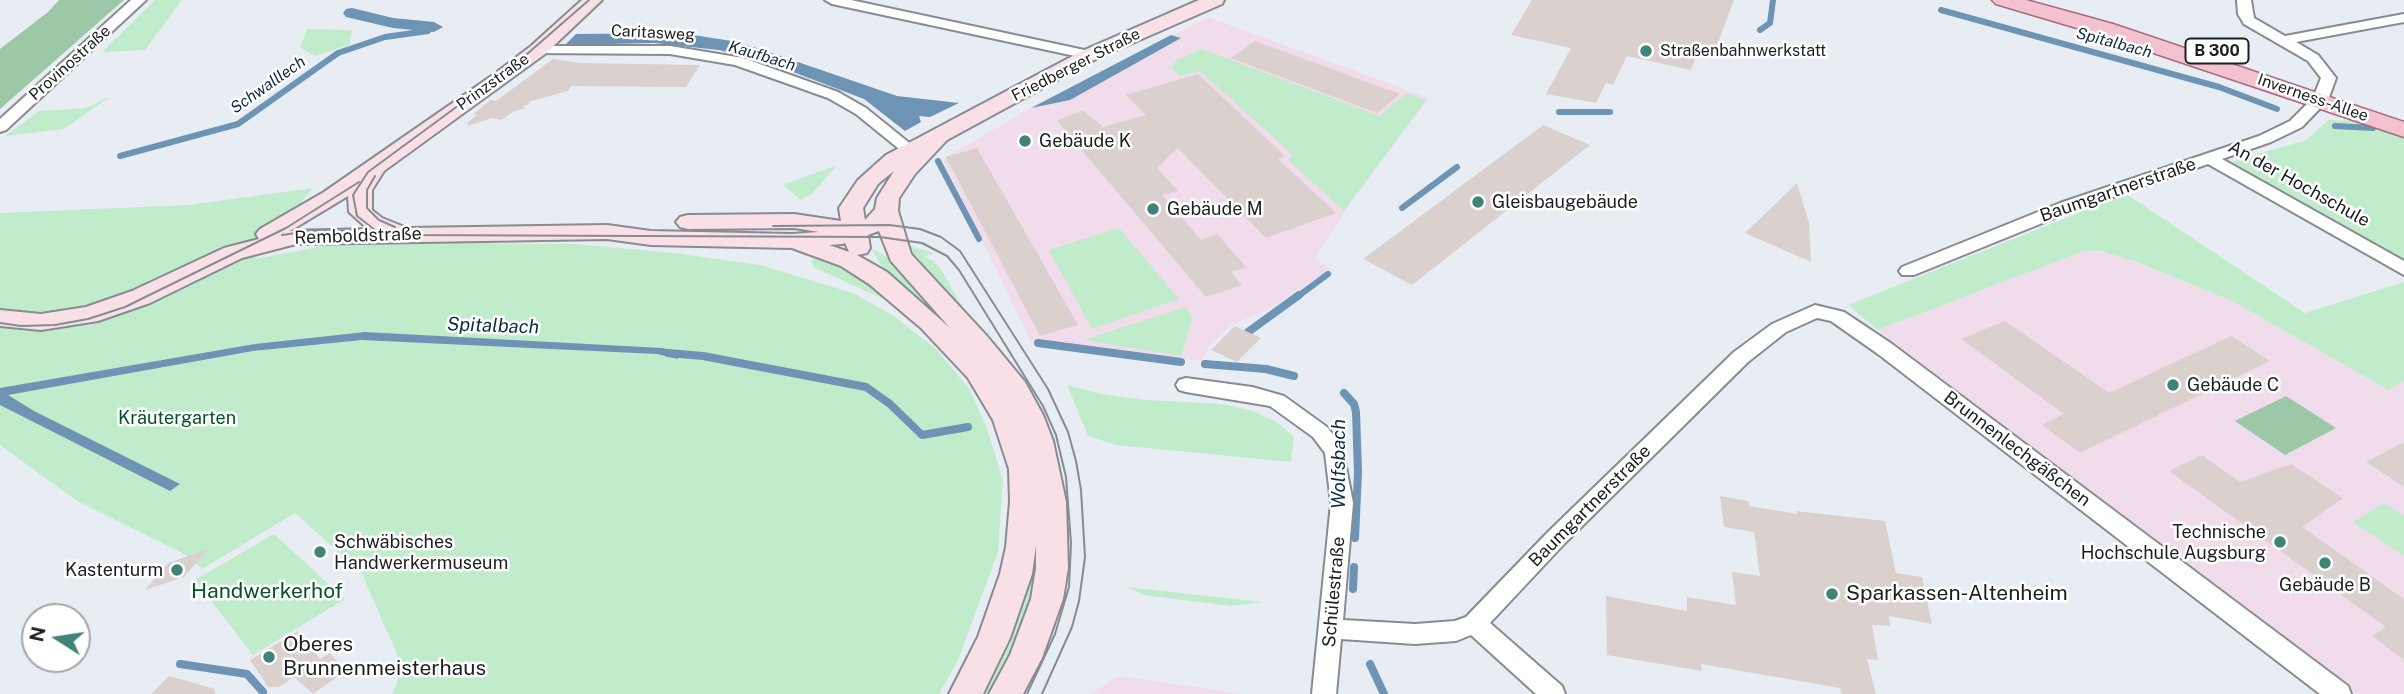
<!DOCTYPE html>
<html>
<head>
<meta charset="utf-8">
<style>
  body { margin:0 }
  #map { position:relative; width:2404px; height:694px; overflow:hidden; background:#e8edf4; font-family:"Public Sans",sans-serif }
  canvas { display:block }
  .north { position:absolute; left:21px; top:603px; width:70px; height:70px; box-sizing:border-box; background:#fff; border:2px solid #a4a5a6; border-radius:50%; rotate:282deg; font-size:19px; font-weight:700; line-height:28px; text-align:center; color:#1c1e20 }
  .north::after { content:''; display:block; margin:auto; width:24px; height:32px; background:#408478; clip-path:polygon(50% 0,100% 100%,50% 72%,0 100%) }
</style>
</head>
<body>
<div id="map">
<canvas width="2404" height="694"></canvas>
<div class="north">N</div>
</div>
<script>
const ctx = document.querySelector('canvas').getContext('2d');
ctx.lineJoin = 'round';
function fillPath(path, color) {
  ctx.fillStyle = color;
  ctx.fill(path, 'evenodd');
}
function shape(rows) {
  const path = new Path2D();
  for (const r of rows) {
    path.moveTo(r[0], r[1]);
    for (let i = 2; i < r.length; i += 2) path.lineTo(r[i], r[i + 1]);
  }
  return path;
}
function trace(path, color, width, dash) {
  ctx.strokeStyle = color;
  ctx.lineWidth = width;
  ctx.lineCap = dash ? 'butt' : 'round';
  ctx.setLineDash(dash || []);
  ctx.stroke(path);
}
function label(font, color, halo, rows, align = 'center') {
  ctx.font = font + ' "Public Sans",sans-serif';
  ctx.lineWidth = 5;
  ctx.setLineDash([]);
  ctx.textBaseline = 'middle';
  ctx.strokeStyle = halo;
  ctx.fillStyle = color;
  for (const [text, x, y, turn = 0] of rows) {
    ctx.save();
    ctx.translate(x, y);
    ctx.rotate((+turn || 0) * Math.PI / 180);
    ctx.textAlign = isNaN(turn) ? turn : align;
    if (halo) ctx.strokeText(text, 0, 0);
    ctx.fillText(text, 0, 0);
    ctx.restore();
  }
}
fillPath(shape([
  [1208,17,1429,98,1351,202,1315,259,1330,269,1266,311,1233,324,1209,347,1202,361,1031,342,943,159,1031,108],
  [2084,251,2115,254,2232,301,2387,390,2404,380,2404,694,2356,694,1878,330],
  [1119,676,1245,694,1090,694]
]), '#f0dceb');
fillPath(shape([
  [155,0,182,0,145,50,102,52],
  [307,29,352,30,349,45,315,56,300,48],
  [1202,49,1379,116,1407,93,1426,100,1344,211,1288,160,1293,155,1200,71,1179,76,1171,67,1177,60],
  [111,96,64,129,5,136,39,111,86,108],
  [2329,120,2364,121,2404,136,2404,263,2231,165,2231,162,2306,140],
  [837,165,812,194,801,200,783,185],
  [313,188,255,259,344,242,576,244,674,253,760,265,853,293,894,316,936,349,970,390,987,428,1003,480,998,552,958,660,939,694,392,694,398,680,397,654,361,572,295,513,202,569,188,556,77,501,0,445,0,213,188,205],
  [2126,194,2305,313,2404,282,2404,381,2388,390,2232,301,2134,261,2101,251,2084,251,1878,330,1848,305],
  [1119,228,1179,299,1092,329,1049,250],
  [906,245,934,253,924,257,934,261,942,271,965,311],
  [872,249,883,254,901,271,943,321,882,267],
  [814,259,846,270,895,304,815,268,811,262],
  [1185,307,1193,317,1181,356,1084,340],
  [1067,385,1101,394,1147,400,1222,404,1253,411,1278,423,1294,437,1291,462,1116,445,1088,436],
  [2384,503,2404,516,2404,556,2353,522],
  [274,534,345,599,253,655,195,580],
  [1036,556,1036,586,1020,634,990,694,980,694,1033,557],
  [1127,587,1262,602,1231,606,1144,595]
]), '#c1eccc');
fillPath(shape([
  [59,0,124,0,0,109,0,49,48,12],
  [2286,396,2336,428,2285,455,2235,421]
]), '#9cc8a7');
fillPath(shape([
  [680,33,732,41,760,49,897,96,959,103,930,117,919,116,921,122,905,131,864,99,772,64,719,50,654,43,565,45,576,34],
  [1171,35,1181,38,1070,100,1031,108],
  [365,332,662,348,677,351,678,359,657,354,362,340,253,351,8,395,34,411,180,484,170,491,0,405,0,388,255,344]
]), '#6d93b5');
trace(shape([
  [1941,10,2219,87,2277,109],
  [1760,30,1770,23,1773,0],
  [1559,112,1610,112],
  [2335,126,2373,128],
  [120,156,238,124,338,53,385,37,428,31],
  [938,161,979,239],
  [1402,208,1457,167],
  [1297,297,1328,274]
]), '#6d93b5', 6);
trace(shape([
  [1248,332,1299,295],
  [1038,343,1181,362],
  [668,353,703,356,866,387,890,404,922,435,968,427],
  [1205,364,1266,369,1294,376],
  [1344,393,1354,404,1356,412,1358,472,1355,538],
  [1353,589,1354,567],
  [180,664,247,674,263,692],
  [1370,664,1384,694]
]), '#6d93b5', 8);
fillPath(shape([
  [352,8,393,18,434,22,443,27,434,32,393,28,346,17,343,13,346,9,352,8]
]), '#6d93b5');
fillPath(shape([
  [1532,0,1734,0,1712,59,1696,56,1691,70,1627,56,1613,85,1606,83,1596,103,1546,94,1571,48,1511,35],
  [1255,41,1400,94,1377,113,1231,58],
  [553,59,581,63,700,65,686,87,571,86,568,91,528,102,530,104,523,106,525,108,512,112,502,120,492,118,468,126,467,123,477,115,473,114,491,100,496,101],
  [1198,74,1285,156,1278,159,1336,213,1266,238,1178,148,1157,168,1178,191,1162,195,1201,240,1217,234,1246,267,1231,272,1242,285,1206,297,1057,121,1082,110,1103,127,1146,115,1126,95],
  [1543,125,1590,145,1412,285,1363,259],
  [977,148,1032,244,1078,325,1040,336,946,157],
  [1797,183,1809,223,1811,262,1745,233],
  [2005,321,2109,393,2231,336,2270,361,2080,453,2042,425,2064,414,1961,339],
  [1235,326,1261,338,1237,362,1211,350],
  [2404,442,2404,487,2366,462],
  [2202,455,2240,482,2291,464,2343,498,2302,527,2404,599,2404,660,2372,636,2386,627,2169,471],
  [1720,496,1748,501,1750,506,1797,514,1796,511,1885,521,1896,573,1922,577,1932,624,1889,616,1890,626,1872,625,1878,660,1867,659,1876,694,1842,694,1840,688,1701,664,1702,671,1607,655,1606,596,1687,611,1687,597,1736,605,1732,572,1760,576,1754,532,1724,527],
  [208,549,184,577,145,590,168,563],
  [298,631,320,659,330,653,346,671,313,694,294,677,279,687,268,687,250,660],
  [169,676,215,689,215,694,151,694]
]), '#dad1ce');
const street = shape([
  [131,0,146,0,6,130,0,132,0,119,131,0],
  [825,0,851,0,1089,51,1096,55,1089,59,832,4,825,0],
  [2237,0,2251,0,2254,18,2285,36,2404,14,2404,22,2296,42,2318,55,2336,78,2328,100,2302,127,2271,142,2222,159,2404,261,2404,275,2208,164,2072,211,1914,275,1902,275,1899,271,1902,267,2060,203,2259,136,2290,121,2313,98,2321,78,2308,61,2244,24,2238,14,2237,0],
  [538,46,670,46,743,58,838,92,866,108,918,150,910,155,904,153,856,114,828,98,735,65,670,54,533,53,531,50,538,46],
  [1815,305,1844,312,1892,344,2348,686,2351,694,2320,694,1878,354,1831,321,1817,318,1786,332,1748,362,1564,544,1490,623,1562,686,1565,694,1536,694,1471,635,1456,641,1415,644,1341,639,1336,694,1312,694,1331,503,1325,453,1313,437,1270,406,1186,392,1179,390,1176,385,1179,380,1186,378,1252,387,1284,396,1327,427,1342,447,1353,503,1343,620,1415,624,1455,621,1466,617,1548,532,1734,352,1772,324,1815,305]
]);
const secondary = shape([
  [582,0,602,0,545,54,384,171,372,190,372,210,382,218,407,228,607,225,651,231,792,234,819,232,794,228,688,229,680,227,676,222,680,217,688,215,794,214,841,221,839,208,858,180,886,155,1082,51,1199,0,1224,0,1222,4,1096,59,947,140,915,174,899,198,898,211,911,254,986,335,1025,382,1043,415,1053,441,1066,502,1068,568,1063,599,1042,658,1023,694,989,694,1010,655,1031,599,1036,568,1036,546,1032,574,1010,638,983,694,949,694,978,637,1000,574,1006,547,1010,502,1009,469,993,420,968,378,921,328,869,284,841,266,792,248,651,245,607,239,296,244,242,258,150,303,98,321,41,330,0,326,0,310,41,314,86,307,132,291,224,248,259,239,256,234,260,229,324,192,493,75,531,46,582,0],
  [894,171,877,198,875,209,865,220,863,208,878,184,894,171],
  [348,196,349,212,368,229,290,231,348,196],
  [879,231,891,261,950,328,887,272,857,255,867,253,870,248,868,235,879,231],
  [845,243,849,252,829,245,842,244,845,243]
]);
const primary = shape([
  [1992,0,2026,0,2113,24,2404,122,2404,137,2097,34,1996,4,1992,0]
]);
trace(street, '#878c92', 4);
trace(secondary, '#878c92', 4);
trace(primary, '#a36d7d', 3);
fillPath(street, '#fff');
fillPath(secondary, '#f9e0e7');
fillPath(primary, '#f3c1cf');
trace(shape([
  [589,0,519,61,368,172,353,195,357,216,375,230,402,235,880,237,922,243,947,256,959,270,1043,406,1056,435,1066,477,1071,543,1069,587,1055,634,1027,694],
  [375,176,367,190,367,208,379,220,395,227],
  [773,226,889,225,920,229,941,237,960,251,1048,389,1068,432,1076,461,1081,490,1085,557,1079,601,1072,627,1042,694],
  [282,235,310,231,376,230],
  [0,323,21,326,55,325,88,319,125,307,286,228,359,182]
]), '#888c91', 2);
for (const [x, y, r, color] of [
  [1646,51,7,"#408478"],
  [1025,141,7,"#408478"],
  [1478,202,7,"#408478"],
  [1153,209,7,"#408478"],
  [2173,385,7,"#408478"],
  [2280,542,7,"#408478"],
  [320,552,7,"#408478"],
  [2325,563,7,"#408478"],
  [177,570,7,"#408478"],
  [1832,594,7,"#408478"],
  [269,657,7,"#408478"]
]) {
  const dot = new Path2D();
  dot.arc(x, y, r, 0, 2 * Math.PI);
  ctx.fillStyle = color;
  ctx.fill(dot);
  trace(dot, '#fff', 2.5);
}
label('16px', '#1c1e20', '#fff', [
  ["Caritasweg",653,33,3],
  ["Provinostraße",70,63,-42],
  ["Friedberger Straße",1076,65,-27],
  ["Prinzstraße",493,82,-36],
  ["Inverness-Allee",2313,98,19]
]);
label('italic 16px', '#0c2b44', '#fff', [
  ["Spitalbach",2114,43,15],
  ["Kaufbach",762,56,17],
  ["Schwalllech",268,85,-35]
]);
label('16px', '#1c1e20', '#fff', [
  ["Straßenbahnwerkstatt",1660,51]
], 'left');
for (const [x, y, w] of [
  [2217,51,63]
]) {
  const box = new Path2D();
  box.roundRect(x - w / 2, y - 12.5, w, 25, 5);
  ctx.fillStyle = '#fff';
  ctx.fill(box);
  trace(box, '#1c1e20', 2);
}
label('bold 16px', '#1c1e20', null, [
  ["B 300",2217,51]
]);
label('18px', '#1c1e20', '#fff', [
  ["Gebäude K",1039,141],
  ["Gleisbaugebäude",1492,202],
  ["Gebäude M",1167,209],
  ["Gebäude C",2187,385],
  ["Technische",2266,532,"right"],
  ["Hochschule Augsburg",2266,553,"right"],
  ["Schwäbisches",334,542],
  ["Handwerkermuseum",334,563],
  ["Kastenturm",163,570,"right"],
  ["Gebäude B",2325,585,"center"]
], 'left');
label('18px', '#1c1e20', '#fff', [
  ["An der Hochschule",2299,184,29],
  ["Baumgartnerstraße",2118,190,-19],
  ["Remboldstraße",358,236,-2],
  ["Brunnenlechgäßchen",2017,449,37],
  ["Baumgartnerstraße",1590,506,-45],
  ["Schülestraße",1334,592,-85]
]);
label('18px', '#055129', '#fff', [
  ["Kräutergarten",177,418]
]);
label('italic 19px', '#0c2b44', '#fff', [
  ["Spitalbach",493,326,2],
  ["Wolfsbach",1339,464,-90]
]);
label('21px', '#055129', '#fff', [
  ["Handwerkerhof",267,592]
]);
label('21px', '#1c1e20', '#fff', [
  ["Sparkassen-Altenheim",1846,594],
  ["Oberes",283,645],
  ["Brunnenmeisterhaus",283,669]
], 'left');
</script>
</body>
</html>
